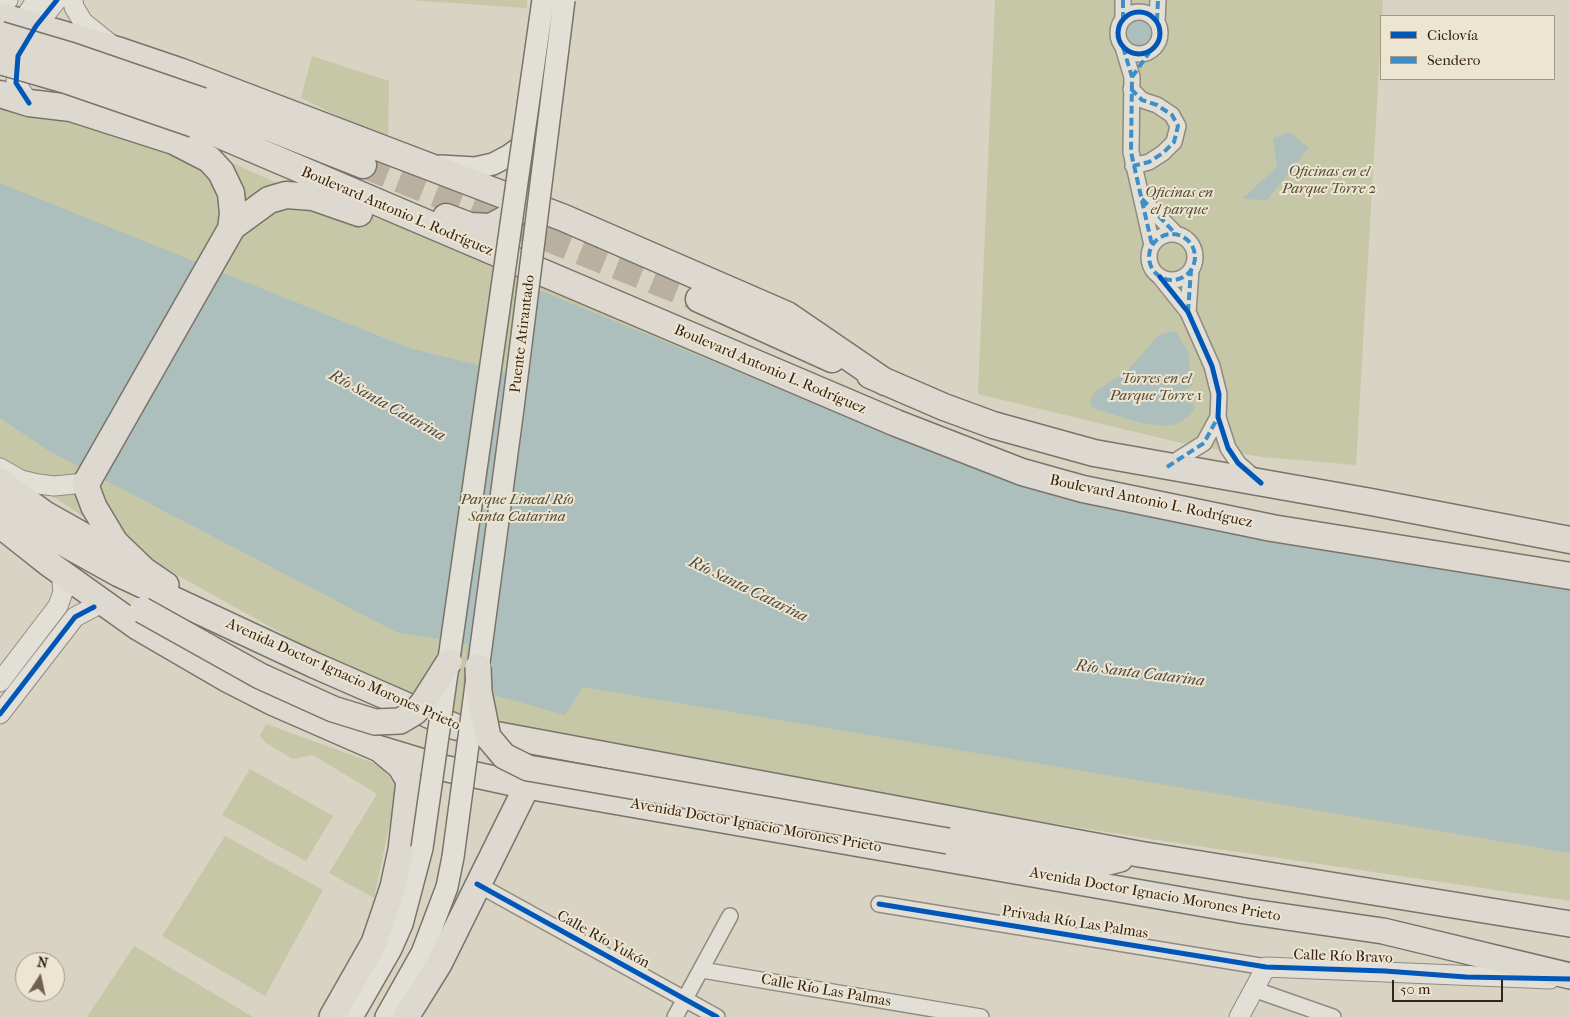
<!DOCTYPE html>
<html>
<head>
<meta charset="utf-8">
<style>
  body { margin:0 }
  #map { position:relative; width:1570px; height:1017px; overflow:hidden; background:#d9d3c3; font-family:"IM FELL French Canon",serif }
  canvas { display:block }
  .legend { position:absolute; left:1380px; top:15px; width:175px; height:65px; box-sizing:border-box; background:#ece5d2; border:1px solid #a49786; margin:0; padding:6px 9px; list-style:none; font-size:15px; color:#382213 }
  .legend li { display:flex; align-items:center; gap:10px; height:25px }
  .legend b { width:25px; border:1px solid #a49786 }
  .north { position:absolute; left:15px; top:952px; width:50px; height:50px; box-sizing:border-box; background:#ece5d2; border:1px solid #a49786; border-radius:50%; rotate:10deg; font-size:14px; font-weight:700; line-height:20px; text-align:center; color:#382213 }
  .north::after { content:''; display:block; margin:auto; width:18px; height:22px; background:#706051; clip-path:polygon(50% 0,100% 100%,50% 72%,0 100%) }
  .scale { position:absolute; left:1392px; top:980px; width:111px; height:22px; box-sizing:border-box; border:2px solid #382213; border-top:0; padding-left:6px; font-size:15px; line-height:18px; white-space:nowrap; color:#382213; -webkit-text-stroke:4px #ece5d2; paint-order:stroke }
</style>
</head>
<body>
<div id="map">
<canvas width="1570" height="1017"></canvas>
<ul class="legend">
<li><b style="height:6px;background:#0057b8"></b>Ciclovía</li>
<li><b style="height:6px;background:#3e8ec8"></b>Sendero</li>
</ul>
<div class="north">N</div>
<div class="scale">50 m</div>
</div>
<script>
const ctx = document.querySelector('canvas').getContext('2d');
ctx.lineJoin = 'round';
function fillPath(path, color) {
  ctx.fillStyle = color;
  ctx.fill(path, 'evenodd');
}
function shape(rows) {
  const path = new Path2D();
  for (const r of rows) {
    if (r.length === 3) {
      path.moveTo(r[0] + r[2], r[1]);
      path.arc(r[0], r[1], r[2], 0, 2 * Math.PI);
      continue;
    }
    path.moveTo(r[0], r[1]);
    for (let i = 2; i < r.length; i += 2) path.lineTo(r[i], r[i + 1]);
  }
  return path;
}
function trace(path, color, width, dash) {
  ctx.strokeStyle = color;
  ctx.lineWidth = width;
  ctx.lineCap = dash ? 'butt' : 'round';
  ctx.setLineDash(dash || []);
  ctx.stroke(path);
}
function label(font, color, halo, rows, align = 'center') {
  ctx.font = font + ' "IM FELL French Canon",serif';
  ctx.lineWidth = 4;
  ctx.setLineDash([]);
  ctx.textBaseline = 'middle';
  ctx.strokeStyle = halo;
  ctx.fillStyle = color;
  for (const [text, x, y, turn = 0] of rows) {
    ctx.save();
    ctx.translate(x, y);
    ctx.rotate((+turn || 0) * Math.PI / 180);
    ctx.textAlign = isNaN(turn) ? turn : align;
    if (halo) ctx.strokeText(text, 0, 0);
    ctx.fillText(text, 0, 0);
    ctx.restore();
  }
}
fillPath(shape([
  [409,0,527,0,527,8],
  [995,0,1383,0,1356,465,1262,457,1177,442,978,394],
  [312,56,389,81,388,141,301,98],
  [0,85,210,153,288,188,414,231,1004,469,1570,577,1570,901,1157,840,839,789,460,722,339,665,136,552,0,461],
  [266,724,382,766,397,789,374,898,329,873,377,794,313,755,293,759,266,743,260,736],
  [250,769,333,816,306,861,222,815],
  [225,836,323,890,265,996,162,936],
  [134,946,253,1017,87,1017]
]), '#c5c7a6');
fillPath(shape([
  [1140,33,13],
  [1289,132,1309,148,1267,200,1242,199,1277,167,1273,138],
  [0,183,409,348,506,372,519,282,957,462,1074,499,1216,531,1570,589,1570,853,583,687,565,715,462,686,468,644,396,632,49,451,0,418],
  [1173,331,1176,332,1189,352,1189,366,1193,379,1192,386,1179,394,1180,399,1192,403,1195,407,1191,414,1178,424,1167,426,1141,423,1092,408,1090,400,1096,391,1128,370,1159,335]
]), '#adbfbd');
trace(shape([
  [363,165,699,299]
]), '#b9b0a0', 26, [26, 13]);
const minor = shape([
  [1123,0,1123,19],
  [1139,33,21],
  [1157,21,1158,0],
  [1123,47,1132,77,1131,152,1152,245],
  [1131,89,1142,100,1157,105,1172,115,1178,126,1174,142,1163,153,1149,162,1133,166],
  [1142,199,1176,234],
  [1172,257,23],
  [1160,277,1188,312,1212,366,1219,394,1218,417,1228,448,1238,463,1256,479],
  [1188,312,1191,270],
  [1169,465,1204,443,1218,417],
  [477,884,717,1017],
  [879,904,1266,967],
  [702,970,981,1017],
  [1253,989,1333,1017],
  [675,1017,730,916]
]);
const tertiary = shape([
  [73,0,74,7,83,22,109,43],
  [0,3,8,0],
  [13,30,22,22,36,0],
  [29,103,16,83,18,56,36,26,57,0],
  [0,468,21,480,38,484,54,486,85,483],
  [0,682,58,606,63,592,62,583],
  [0,714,75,617,94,607],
  [1239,1017,1266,967,1550,979]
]);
const secondary = shape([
  [440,166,475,168,493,164,510,155,533,138],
  [352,1017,391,949,402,924,422,848],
  [386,1017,422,953,447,887,453,857]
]);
const primary = shape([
  [88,480,85,483,94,507,115,542,144,570,166,585],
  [0,481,45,514,114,553],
  [0,502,27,523,119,574,314,665,456,727,1139,854,1570,924],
  [0,525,48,563,139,628,225,678,274,703,377,748,443,768,527,786,1245,911,1383,931,1570,976],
  [948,841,1085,862,1108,862,1120,859],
  [332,1017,374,943,393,887,401,850,409,781,400,766,383,752],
  [406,1017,439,964,527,786]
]);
const trunk = shape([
  [0,16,120,51,179,71,564,218,787,315,885,382],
  [0,94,29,103,71,108,174,141,209,159,221,172,231,193,233,214,231,229,88,480],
  [202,101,363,165],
  [194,124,896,423,1022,472,1083,489,1272,528,1570,576],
  [446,217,470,226,491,227,513,215,525,203],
  [232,227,269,200,286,195,313,197,359,213],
  [699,299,832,359],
  [870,375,944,407,993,425,1094,453,1371,502,1570,540]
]);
trace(minor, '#918a80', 18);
trace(tertiary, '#918a80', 21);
trace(secondary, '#7a7369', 24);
trace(primary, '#7a7369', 28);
trace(trunk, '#7a7369', 29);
trace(minor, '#e2dfd7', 15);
trace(tertiary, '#e2dfd7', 19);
trace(secondary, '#e2dfd7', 21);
trace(primary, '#ddd9d0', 25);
trace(trunk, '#ddd9d0', 26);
const secondaryBridge = shape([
  [422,848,543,0],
  [453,857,513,408,564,0]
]);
const primaryBridge = shape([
  [142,610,260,676,333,709,375,722,400,721,415,712,423,703,449,662],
  [478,667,479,692,488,737,504,756,528,768,948,841]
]);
const trunkBridge = shape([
  [0,35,71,56,202,101],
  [0,61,66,80,194,124]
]);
trace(secondaryBridge, '#7a7369', 24, []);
trace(primaryBridge, '#7a7369', 28, []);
trace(trunkBridge, '#7a7369', 29, []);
trace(secondaryBridge, '#e2dfd7', 21);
trace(primaryBridge, '#ddd9d0', 25);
trace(trunkBridge, '#ddd9d0', 26);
trace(shape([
  [1123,0,1123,19],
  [1157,21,1158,0],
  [1123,47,1132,77,1131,152,1152,245],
  [1132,77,1149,53],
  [1131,89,1142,100,1157,105,1172,115,1178,126,1174,142,1163,153,1149,162,1133,166],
  [1142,199,1176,234],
  [1172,257,23],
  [1188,312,1191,270],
  [1167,467,1204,443,1218,417]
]), '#3e8ec8', 4, [8, 4]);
trace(shape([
  [1139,33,21],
  [29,103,16,83,18,56,36,26,57,0],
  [1160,277,1188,312,1212,366,1219,394,1218,417,1228,448,1238,463,1261,483],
  [0,714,75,617,94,607],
  [477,884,717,1017],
  [879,904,1266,967,1385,971,1466,977,1570,979]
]), '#0057b8', 5);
label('italic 15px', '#574932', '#ece5d2', [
  ["Oficinas en el",1329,172],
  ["Parque Torre 2",1329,189],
  ["Oficinas en",1179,193],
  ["el parque",1179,210],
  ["Torres en el",1156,379],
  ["Parque Torre 1",1156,396],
  ["Parque Lineal Río",517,500],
  ["Santa Catarina",517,517]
]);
label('15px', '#382213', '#ece5d2', [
  ["Boulevard Antonio L. Rodríguez",397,212,23],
  ["Puente Atirantado",523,334,-83],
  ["Boulevard Antonio L. Rodríguez",770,370,23],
  ["Boulevard Antonio L. Rodríguez",1151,502,12],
  ["Avenida Doctor Ignacio Morones Prieto",343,675,24],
  ["Avenida Doctor Ignacio Morones Prieto",756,826,10],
  ["Avenida Doctor Ignacio Morones Prieto",1155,895,10],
  ["Privada Río Las Palmas",1075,923,9],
  ["Calle Río Yukón",603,940,29],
  ["Calle Río Bravo",1343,957,2],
  ["Calle Río Las Palmas",826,991,10]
]);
label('italic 16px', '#50473d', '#ece5d2', [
  ["Río Santa Catarina",387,406,29],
  ["Río Santa Catarina",748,590,26],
  ["Río Santa Catarina",1140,674,7]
]);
</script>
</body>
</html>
